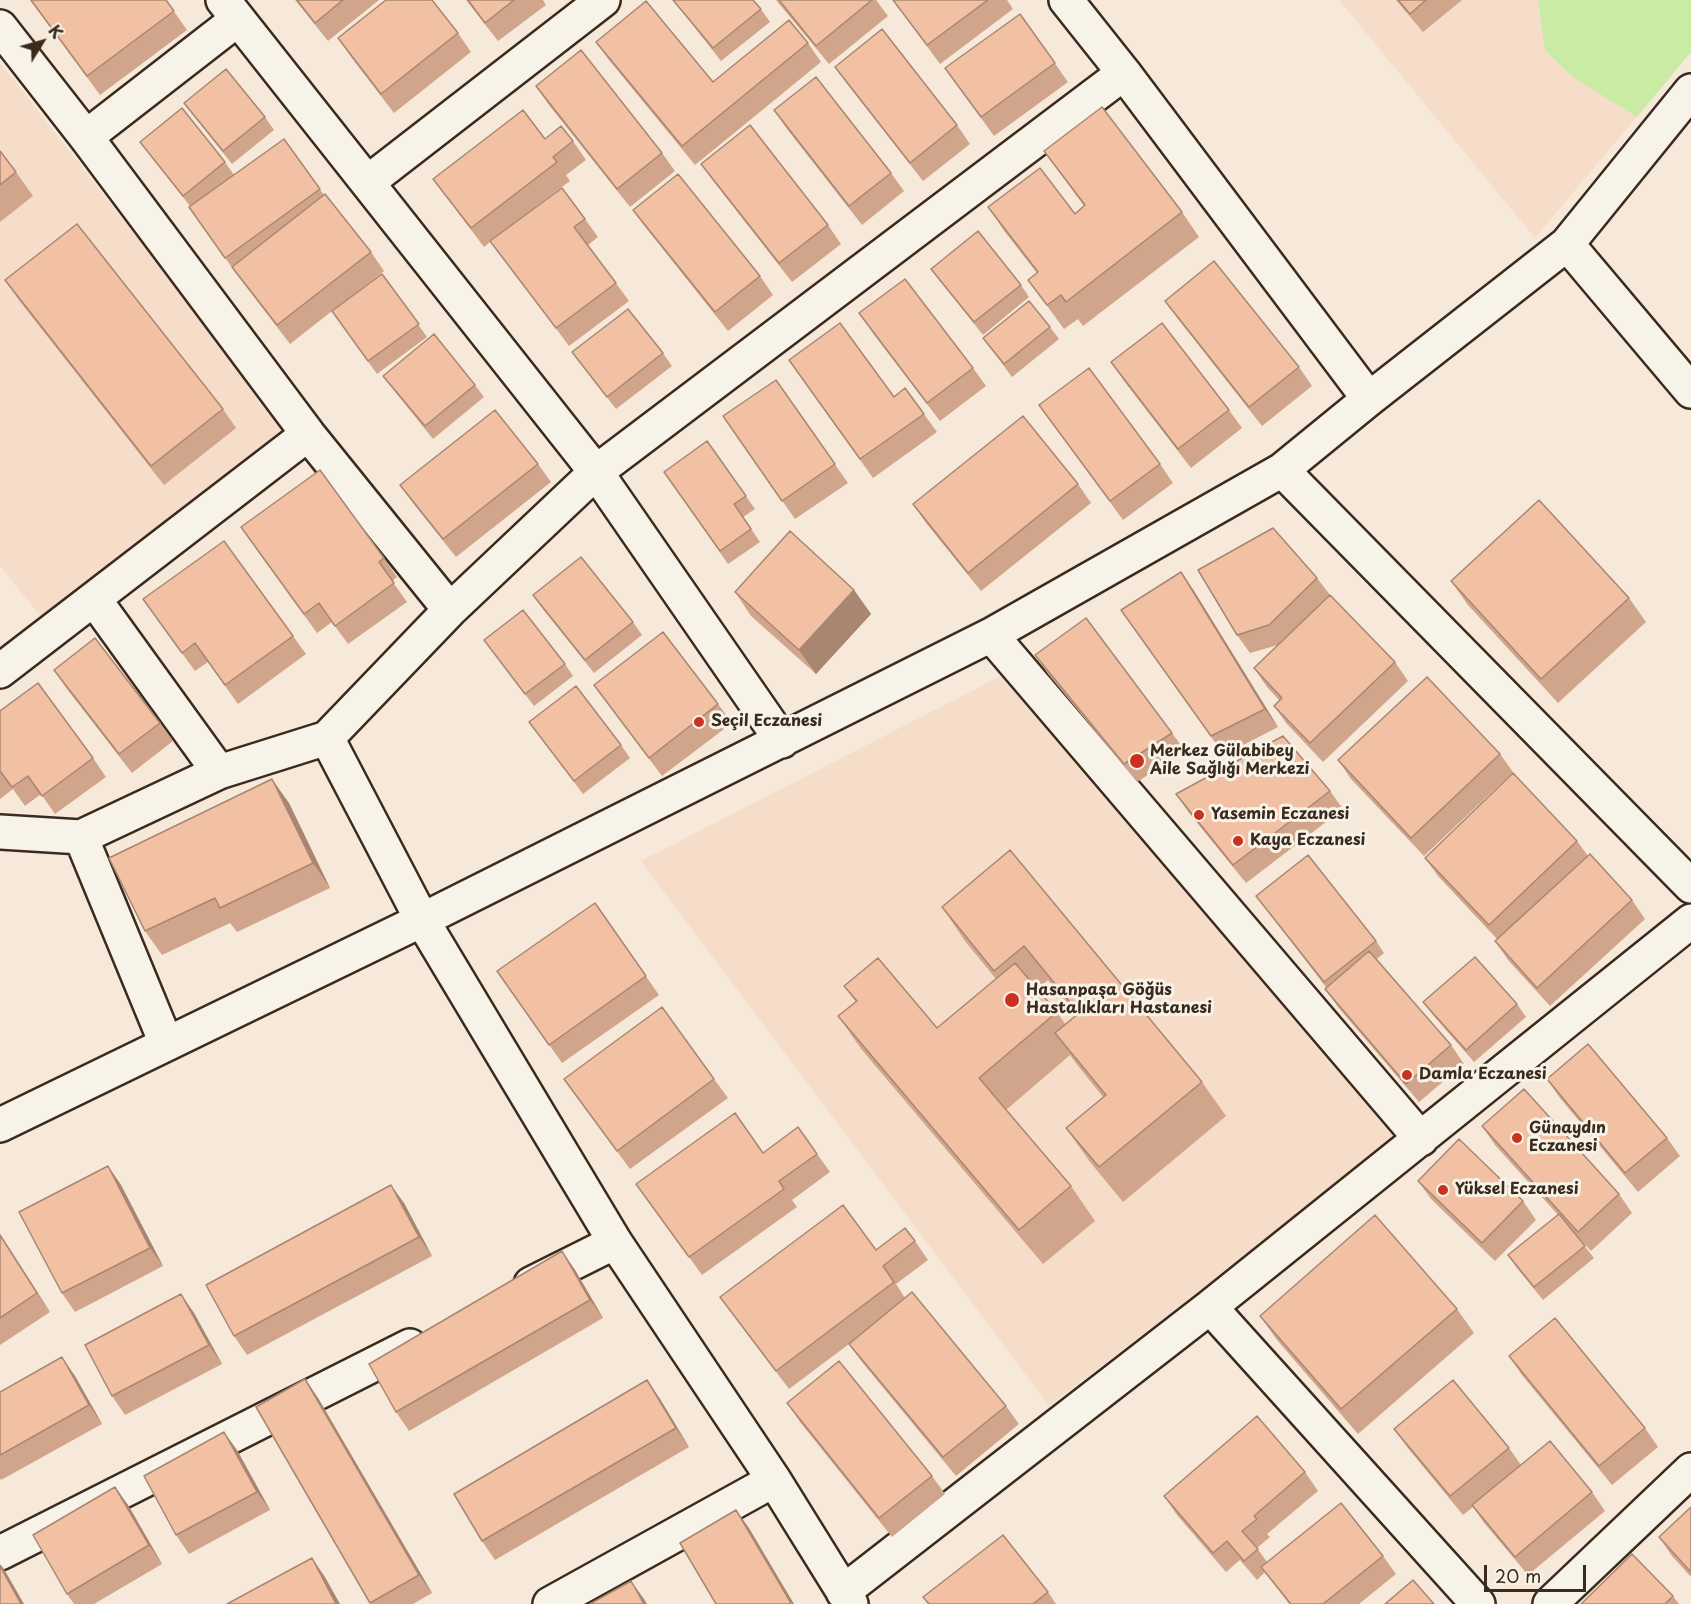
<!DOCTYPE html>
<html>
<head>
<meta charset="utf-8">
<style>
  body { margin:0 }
  #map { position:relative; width:1691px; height:1604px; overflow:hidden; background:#f6e9da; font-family:"Playpen Sans",sans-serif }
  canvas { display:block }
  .north { position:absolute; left:12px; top:12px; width:60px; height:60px; -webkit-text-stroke:4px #f7f3e8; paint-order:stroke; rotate:53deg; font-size:16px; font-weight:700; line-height:24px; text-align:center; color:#3b2a1e }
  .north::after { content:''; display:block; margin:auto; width:21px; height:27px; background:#3b2a1e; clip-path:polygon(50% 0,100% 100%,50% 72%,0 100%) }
  .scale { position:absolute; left:1484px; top:1565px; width:102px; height:27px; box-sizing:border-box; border:3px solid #3b2a1e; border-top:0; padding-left:8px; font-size:18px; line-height:21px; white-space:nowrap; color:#3b2a1e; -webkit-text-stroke:4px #f7f3e8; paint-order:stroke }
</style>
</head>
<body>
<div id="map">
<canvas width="1691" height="1604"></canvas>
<div class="north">K</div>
<div class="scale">20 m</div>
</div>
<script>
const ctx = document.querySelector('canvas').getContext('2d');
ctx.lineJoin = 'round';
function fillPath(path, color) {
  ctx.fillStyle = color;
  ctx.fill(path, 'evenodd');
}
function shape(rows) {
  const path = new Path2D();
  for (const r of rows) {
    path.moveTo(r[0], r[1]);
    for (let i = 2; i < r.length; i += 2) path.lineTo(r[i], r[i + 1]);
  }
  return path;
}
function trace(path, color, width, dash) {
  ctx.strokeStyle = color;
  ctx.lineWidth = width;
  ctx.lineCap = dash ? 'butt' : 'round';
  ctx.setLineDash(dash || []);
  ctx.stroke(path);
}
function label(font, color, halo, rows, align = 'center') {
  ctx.font = font + ' "Playpen Sans",sans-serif';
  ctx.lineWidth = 6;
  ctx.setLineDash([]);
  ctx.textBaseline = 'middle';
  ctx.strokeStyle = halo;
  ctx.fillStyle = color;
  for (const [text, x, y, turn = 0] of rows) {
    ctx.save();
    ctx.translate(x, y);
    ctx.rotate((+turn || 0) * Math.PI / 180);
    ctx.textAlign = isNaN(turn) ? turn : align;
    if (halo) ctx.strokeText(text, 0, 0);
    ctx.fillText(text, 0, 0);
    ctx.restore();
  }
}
fillPath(shape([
  [1339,0,1691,0,1691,52,1535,238],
  [0,62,291,435,45,622,0,566],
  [1001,676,1398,1138,1049,1406,641,861]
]), '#f5ddc9');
fillPath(shape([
  [1538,0,1691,0,1691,52,1637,117,1573,77,1545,50]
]), '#c9eba3');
const minor = shape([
  [223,0,596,472,782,741],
  [1066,0,1124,73,1369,399],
  [0,27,86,137,308,434,450,610],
  [86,137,238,19],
  [368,182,603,0],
  [1567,244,1691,391],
  [1282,470,1691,886],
  [94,599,219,772],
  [991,635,1421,1139],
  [0,671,308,434],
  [327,738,422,920,615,1242,774,1480,851,1604],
  [0,832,81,837,219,772,327,738,450,610,596,472,1124,73],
  [81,837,166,1043],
  [0,1125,422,920,991,635,1282,470,1369,399,1567,244,1691,91],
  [531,1284,615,1242],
  [1210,1307,1478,1604],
  [0,1553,410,1346],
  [843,1592,1210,1307,1691,921],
  [550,1604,774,1480],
  [1550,1604,1691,1470]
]);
trace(minor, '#3b2a1e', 38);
trace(minor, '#f7f3e8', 33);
fillPath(shape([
  [30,0,166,0,187,30,100,95],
  [295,0,379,0,328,41],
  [466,0,543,0,546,5,498,41],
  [673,0,761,9,770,22,721,61],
  [776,0,876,0,888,16,829,64],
  [893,0,1007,0,1013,9,940,64],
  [1396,0,1462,0,1423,32],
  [1020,14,1068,82,994,136,945,68],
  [458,33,471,52,394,113,351,57,338,38],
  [596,42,713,82,808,43,821,62,695,165,609,60],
  [835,67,957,125,970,144,923,181,848,85],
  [536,86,662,153,675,171,630,207,549,105],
  [184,103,265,117,274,130,232,164,193,115],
  [774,110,891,173,904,191,862,225,787,129],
  [284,139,324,195,371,252,384,271,355,294,382,274,427,337,377,374,332,311,290,344,238,276,189,207,190,206,140,142,225,162,234,175],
  [545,139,573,141,586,160,566,175,570,181,535,207,585,219,598,237,588,245,629,301,569,346,491,241,484,247,433,179],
  [0,151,16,172,33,196,0,222],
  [1044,151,1182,212,1199,237,1083,326,1078,319,1064,329,1028,280,1037,273,1005,232,988,207,1075,214,1084,206],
  [701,164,828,225,841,244,792,282,714,182],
  [633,210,760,276,773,295,728,331,646,228],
  [931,269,1021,285,1029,297,983,335,940,281],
  [5,280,223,409,236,428,164,485,18,299],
  [1165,301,1299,367,1312,386,1262,426,1178,319],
  [859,313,973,368,986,386,940,421,872,332],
  [1050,327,1059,339,1012,377,983,338],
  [572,352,663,353,672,366,616,409],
  [1111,362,1229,410,1242,428,1191,468,1124,381],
  [383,376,475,385,484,397,433,439,392,388],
  [802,379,894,397,905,388,937,432,873,478],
  [776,380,848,483,795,519,723,416],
  [1039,405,1160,464,1173,483,1123,520],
  [707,441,755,509,743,517,760,542,728,564,664,472],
  [538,464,551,482,456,557,413,503,400,485],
  [1078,484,1091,503,981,591,926,523,913,504],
  [254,546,384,558,397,577,392,581,407,602,348,644,332,622,317,633],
  [1181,572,1194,591,1278,727,1224,755,1121,610],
  [1317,578,1330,595,1395,662,1408,681,1323,762,1287,724,1274,706,1279,700,1267,687,1254,668,1278,645,1250,653,1237,635],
  [1451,581,1629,598,1646,622,1558,703,1468,605],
  [854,590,871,614,816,674,751,616,735,592],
  [533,595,633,622,642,635,594,673,542,608],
  [156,618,293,636,306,654,238,704,208,662,195,671],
  [484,640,565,664,573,676,534,706],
  [1035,655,1172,733,1185,751,1137,782,1048,674],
  [54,670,160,723,173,741,132,773,67,689],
  [594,685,718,704,732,723,662,776],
  [0,711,93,758,106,777,55,814,41,794,25,806,13,789,0,799],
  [529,722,621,745,630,758,583,794],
  [1500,754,1513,772,1424,856,1351,779,1338,760],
  [1330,791,1343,809,1246,883,1189,813,1176,794],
  [289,803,330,888,237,932,230,923,162,955,145,931],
  [1577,841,1588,856,1632,900,1645,919,1550,1006,1508,960,1495,941,1497,939,1438,876,1425,858],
  [1010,850,1202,1082,1226,1116,1123,1202,1090,1162,1066,1128,1103,1097,1079,1067,1070,1055,1006,1110,1071,1186,1095,1221,1043,1264,862,1050,838,1016,856,1002,844,986,937,1028,996,979,965,941,942,907],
  [1048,980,1077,1015,1065,1024,1057,1012,1037,989],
  [1256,896,1376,941,1384,953,1377,959,1451,1045,1464,1064,1419,1102,1338,1007,1325,989,1326,987],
  [595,903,659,995,562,1063,497,971],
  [1423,1002,1517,1004,1526,1017,1474,1062,1432,1014],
  [564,1079,714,1079,728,1098,630,1169],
  [1547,1079,1667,1138,1680,1156,1638,1192,1560,1098],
  [1482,1126,1619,1194,1632,1213,1591,1251,1572,1230,1594,1258,1543,1300,1517,1268,1508,1255,1558,1215,1495,1145],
  [798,1127,830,1172,792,1200,797,1207,702,1275,636,1184,763,1153],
  [108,1166,121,1185,163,1266,75,1312,62,1293],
  [1418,1181,1523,1201,1536,1220,1495,1261,1431,1199],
  [404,1203,432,1256,247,1355,234,1336],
  [0,1234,50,1312,0,1345],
  [915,1241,928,1260,896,1284,905,1298,1006,1406,1019,1424,956,1476,862,1362,849,1344,789,1389,720,1297,876,1250],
  [562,1251,575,1270,603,1318,409,1431,396,1412],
  [181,1294,194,1313,222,1364,125,1415,112,1396],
  [1457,1309,1474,1333,1358,1434,1277,1340,1260,1316],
  [1509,1356,1645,1428,1658,1447,1612,1485,1522,1375],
  [75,1376,102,1424,1,1480,0,1478,0,1392],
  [305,1379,318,1398,432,1593,413,1604,371,1604,256,1407],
  [647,1380,660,1399,689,1447,495,1560,482,1541],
  [787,1403,932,1476,945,1494,892,1537,800,1422],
  [1394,1429,1509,1448,1521,1465,1592,1492,1605,1511,1528,1575,1485,1524,1473,1507,1463,1515,1407,1447],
  [237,1450,270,1510,189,1554,176,1535],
  [1305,1472,1318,1491,1267,1534,1270,1537,1257,1548,1267,1562,1383,1556,1396,1574,1359,1604,1289,1604,1265,1572,1257,1580,1240,1560,1226,1572,1177,1515,1164,1496],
  [115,1487,128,1505,162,1564,94,1604,74,1604,67,1594],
  [1691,1507,1691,1577,1672,1556,1659,1537],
  [1048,1592,1056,1604,928,1604,923,1597],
  [1673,1596,1679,1604,1581,1604]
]), '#d0a58b');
fillPath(shape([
  [1181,572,1194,591,1278,727,1265,709],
  [854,590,871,614,816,674,799,650],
  [272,779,289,803,330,888,313,863],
  [108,1166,121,1185,163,1266,150,1248],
  [391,1185,404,1203,432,1256,419,1237],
  [0,1234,5,1242,50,1312,37,1293],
  [562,1251,575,1270,603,1318,590,1300],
  [181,1294,194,1313,222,1364,209,1345],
  [62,1357,75,1376,102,1424,89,1405],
  [305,1379,318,1398,432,1593,419,1575],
  [647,1380,660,1399,689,1447,676,1428],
  [224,1432,237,1450,270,1510,257,1492],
  [115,1487,128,1505,162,1564,149,1545],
  [736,1510,749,1528,794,1604,792,1604],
  [312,1558,325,1577,340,1604,336,1604],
  [0,1564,4,1569,24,1604,21,1604,0,1566],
  [631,1581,644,1599,647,1604,644,1604]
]), '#a98671');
const building = shape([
  [31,0,166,0,174,11,87,76,31,0],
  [297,0,343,0,315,23,297,0],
  [386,0,432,0,458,33,381,94,338,38,386,0],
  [468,0,514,0,485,23,468,0],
  [673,0,753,0,761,9,713,48,673,0],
  [779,0,872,0,816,46,779,0],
  [893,0,988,0,927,45,893,0],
  [1398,0,1426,0,1410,14,1398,0],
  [646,1,713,82,789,20,808,43,682,146,596,42,646,1],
  [1020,14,1055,63,981,117,945,68,1020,14],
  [882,29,957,125,910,163,835,67,882,29],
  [581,50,662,153,617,189,536,86,581,50],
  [226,69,265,117,223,151,184,103,226,69],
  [816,77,891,173,849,206,774,110,816,77],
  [1102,107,1182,212,1066,302,1061,295,1047,305,1028,280,1038,272,988,207,1040,168,1075,214,1085,205,1044,151,1102,107],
  [182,108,225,162,183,196,140,142,182,108],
  [523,110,545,139,561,126,573,141,553,157,557,162,471,228,433,179,523,110],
  [750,125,828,225,779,263,701,164,750,125],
  [284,139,320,189,225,258,189,207,284,139],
  [0,151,16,172,0,185,0,151],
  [678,174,760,276,715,312,633,210,678,174],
  [562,188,585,219,574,227,616,283,556,328,490,241,562,188],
  [325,194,371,252,277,325,232,267,325,194],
  [77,224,223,409,151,466,5,280,77,224],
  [978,231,1021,285,974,322,931,269,978,231],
  [1214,261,1299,367,1249,407,1165,301,1214,261],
  [382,274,419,324,368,361,332,311,382,274],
  [905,279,973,368,927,403,859,313,905,279],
  [1029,301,1050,327,1004,364,983,338,1029,301],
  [628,309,663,353,607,397,572,352,628,309],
  [840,323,894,397,905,388,924,414,860,459,789,360,840,323],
  [1162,323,1229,410,1178,449,1111,362,1162,323],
  [434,334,475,385,425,426,383,376,434,334],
  [1089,368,1160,464,1110,501,1039,405,1089,368],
  [776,380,835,464,782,501,723,416,776,380],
  [495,410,538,464,443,539,400,485,495,410],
  [1023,416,1078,484,968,573,913,504,1023,416],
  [707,441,746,496,734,504,751,529,720,551,664,472,707,441],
  [320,470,384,558,379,562,394,583,335,626,319,603,304,614,241,527,320,470],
  [1539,500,1629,598,1541,679,1451,581,1539,500],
  [1273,528,1317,578,1269,625,1237,635,1198,570,1273,528],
  [790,531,854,590,799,650,735,592,790,531],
  [224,541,293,636,225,685,195,643,182,653,143,599,224,541],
  [581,557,633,622,585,660,533,595,581,557],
  [1181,572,1265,709,1211,736,1121,610,1181,572],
  [1330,595,1395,662,1310,743,1274,706,1282,698,1254,668,1330,595],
  [523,610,565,664,525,694,484,640,523,610],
  [1086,618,1172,733,1124,764,1035,655,1086,618],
  [663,632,718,704,649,758,594,685,663,632],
  [95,638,160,723,119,754,54,670,95,638],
  [1427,677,1500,754,1411,838,1338,760,1427,677],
  [38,683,93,758,42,796,28,776,12,787,0,771,0,711,38,683],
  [576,686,621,745,574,781,529,722,576,686],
  [1283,736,1330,791,1233,865,1176,794,1283,736],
  [1513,773,1577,841,1489,925,1425,858,1513,773],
  [272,779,313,863,220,908,215,898,145,931,109,858,272,779],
  [1010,850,1202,1082,1099,1167,1066,1128,1106,1095,1055,1033,1079,1013,1024,946,994,971,942,907,1010,850],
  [1590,854,1632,900,1537,988,1495,941,1590,854],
  [1308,855,1376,941,1324,982,1256,896,1308,855],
  [595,903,646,976,549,1045,497,971,595,903],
  [1369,951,1451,1045,1406,1084,1325,989,1369,951],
  [1475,957,1517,1004,1466,1050,1423,1002,1475,957],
  [878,958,937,1028,1015,963,1057,1012,979,1078,1071,1186,1019,1230,838,1016,857,1001,844,986,878,958],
  [662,1007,714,1079,617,1151,564,1079,662,1007],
  [1588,1044,1667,1138,1625,1173,1547,1079,1588,1044],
  [1524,1089,1619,1194,1578,1232,1482,1126,1524,1089],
  [735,1113,763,1153,798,1127,817,1154,779,1181,784,1189,689,1257,636,1184,735,1113],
  [1459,1139,1523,1201,1482,1243,1418,1181,1459,1139],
  [108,1166,150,1248,62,1293,19,1212,108,1166],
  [391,1185,419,1237,234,1336,206,1285,391,1185],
  [843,1205,876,1250,905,1228,915,1241,883,1266,894,1282,776,1371,720,1297,843,1205],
  [1559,1214,1585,1246,1534,1287,1508,1255,1559,1214],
  [1375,1215,1457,1309,1341,1409,1260,1316,1375,1215],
  [0,1235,37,1293,0,1318,0,1235],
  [562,1251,590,1300,396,1412,369,1364,562,1251],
  [912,1292,1006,1406,943,1457,849,1344,912,1292],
  [181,1294,209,1345,112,1396,85,1345,181,1294],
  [1555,1318,1645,1428,1599,1466,1509,1356,1555,1318],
  [62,1357,89,1405,0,1455,0,1392,62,1357],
  [839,1361,932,1476,879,1518,787,1403,839,1361],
  [305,1379,419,1575,370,1603,256,1407,305,1379],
  [647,1380,676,1428,482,1541,454,1494,647,1380],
  [1453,1380,1509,1448,1450,1496,1394,1429,1453,1380],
  [1257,1416,1305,1472,1254,1516,1257,1519,1242,1531,1258,1549,1244,1561,1227,1541,1213,1553,1164,1496,1257,1416],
  [224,1432,257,1492,176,1535,144,1476,224,1432],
  [1550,1441,1592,1492,1515,1557,1472,1505,1550,1441],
  [115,1487,149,1545,67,1594,33,1535,115,1487],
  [1341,1503,1383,1556,1323,1604,1291,1604,1261,1567,1341,1503],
  [1691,1507,1691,1572,1659,1537,1691,1507],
  [736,1510,791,1603,789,1604,716,1604,680,1543,736,1510],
  [1003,1535,1048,1592,1033,1604,929,1604,923,1597,1003,1535],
  [1632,1554,1673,1596,1665,1604,1581,1604,1632,1554],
  [312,1558,336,1604,227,1604,312,1558],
  [0,1566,21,1604,0,1604,0,1566],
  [1413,1580,1434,1604,1385,1604,1413,1580],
  [631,1581,644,1604,590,1604,631,1581]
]);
fillPath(building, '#f2c0a2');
trace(building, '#a98671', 1.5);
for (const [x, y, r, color] of [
  [699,722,6,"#c8321e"],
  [1137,761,8,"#c8321e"],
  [1199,815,6,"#c8321e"],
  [1238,841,6,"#c8321e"],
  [1012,1000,8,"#c8321e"],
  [1407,1075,6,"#c8321e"],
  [1517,1138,6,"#c8321e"],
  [1443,1190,6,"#c8321e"]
]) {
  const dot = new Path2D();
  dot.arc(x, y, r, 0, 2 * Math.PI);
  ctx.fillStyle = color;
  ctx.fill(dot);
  trace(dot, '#f7f3e8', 2);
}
label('bold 16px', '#3b2a1e', '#f7f3e8', [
  ["Seçil Eczanesi",711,722],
  ["Merkez Gülabibey",1150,752],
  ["Aile Sağlığı Merkezi",1150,770],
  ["Yasemin Eczanesi",1211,815],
  ["Kaya Eczanesi",1250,841],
  ["Hasanpaşa Göğüs",1026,991],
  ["Hastalıkları Hastanesi",1026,1009],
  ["Damla Eczanesi",1419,1075],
  ["Günaydın",1529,1129],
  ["Eczanesi",1529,1147],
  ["Yüksel Eczanesi",1455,1190]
], 'left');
</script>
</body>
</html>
